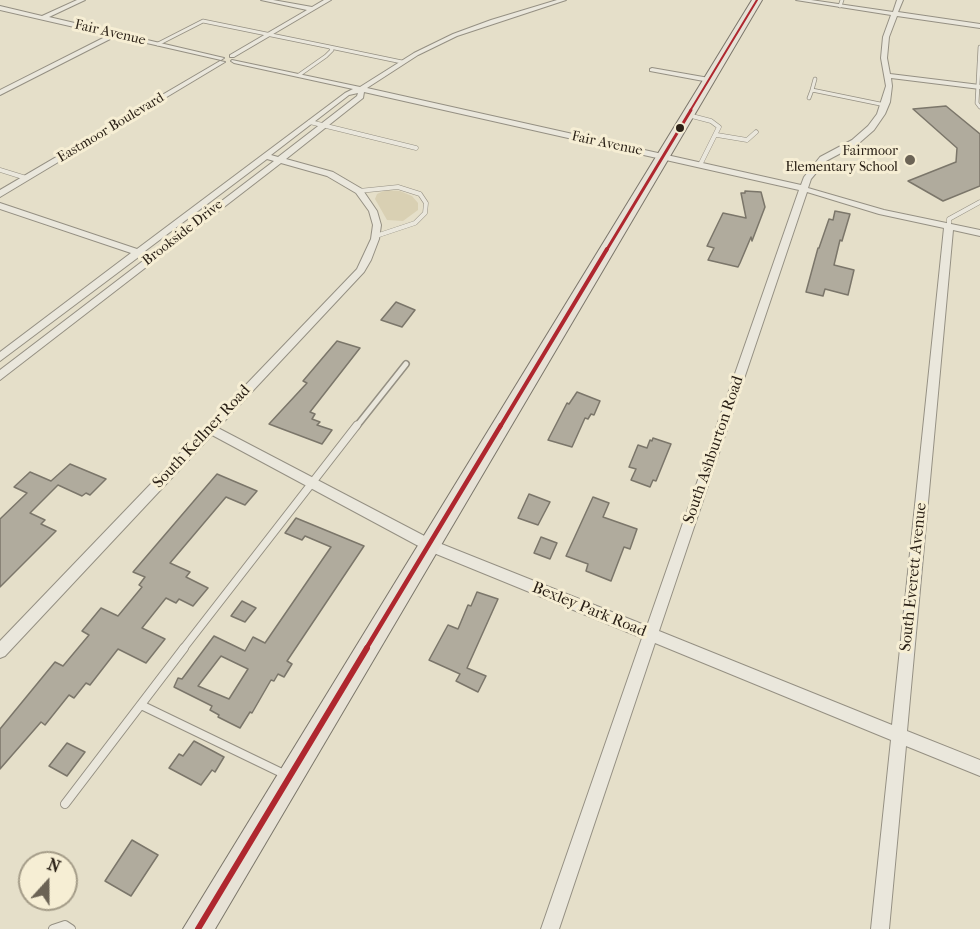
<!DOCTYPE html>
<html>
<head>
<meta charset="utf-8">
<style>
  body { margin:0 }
  #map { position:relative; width:980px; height:929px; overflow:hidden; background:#e5dfc9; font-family:"IM FELL French Canon",serif }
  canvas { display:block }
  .north { position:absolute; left:18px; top:851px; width:60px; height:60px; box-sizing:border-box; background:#f6eed4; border:2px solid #a49c88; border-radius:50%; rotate:21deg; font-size:16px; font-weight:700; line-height:24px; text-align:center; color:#2a2016 }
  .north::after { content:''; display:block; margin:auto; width:21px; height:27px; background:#6b6355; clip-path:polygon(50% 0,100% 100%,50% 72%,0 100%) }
</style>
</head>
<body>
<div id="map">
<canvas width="980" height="929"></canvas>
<div class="north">N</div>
</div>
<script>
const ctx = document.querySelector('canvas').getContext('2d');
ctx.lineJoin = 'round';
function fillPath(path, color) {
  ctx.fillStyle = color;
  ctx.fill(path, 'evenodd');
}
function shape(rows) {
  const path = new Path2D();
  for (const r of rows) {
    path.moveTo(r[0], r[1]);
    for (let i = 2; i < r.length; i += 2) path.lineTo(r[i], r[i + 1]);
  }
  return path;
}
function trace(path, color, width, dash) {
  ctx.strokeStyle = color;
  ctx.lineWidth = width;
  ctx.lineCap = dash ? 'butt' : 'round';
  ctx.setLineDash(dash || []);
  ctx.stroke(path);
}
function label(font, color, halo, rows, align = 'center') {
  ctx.font = font + ' "IM FELL French Canon",serif';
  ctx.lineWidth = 6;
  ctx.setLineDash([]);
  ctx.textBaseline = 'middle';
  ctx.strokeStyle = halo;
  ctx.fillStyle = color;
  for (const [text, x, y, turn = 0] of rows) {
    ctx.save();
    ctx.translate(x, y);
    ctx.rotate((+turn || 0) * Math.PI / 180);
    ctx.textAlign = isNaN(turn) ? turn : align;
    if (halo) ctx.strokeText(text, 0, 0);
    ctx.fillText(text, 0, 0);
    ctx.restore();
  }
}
fillPath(shape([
  [386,190,400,191,412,196,418,203,418,210,403,221,387,220,375,199,377,194]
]), '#d9d0b3');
const building = shape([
  [946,106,980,134,980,186,943,201,908,181,956,162,957,148,913,109,946,106],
  [745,191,761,192,765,207,752,241,751,237,740,263,738,267,708,260,714,248,707,246,723,213,746,218,741,193,745,193,745,191],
  [835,211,850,214,842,241,840,240,834,265,854,270,848,295,825,289,823,296,806,292,818,248,819,248,829,219,833,220,835,211],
  [396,302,415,310,402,327,381,320,396,302],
  [337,341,360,348,310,412,315,414,312,419,320,422,317,425,332,430,322,444,269,424,307,383,303,381,337,341],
  [577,392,600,401,594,415,591,414,588,419,585,418,572,447,548,440,567,403,569,404,577,392],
  [653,438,671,444,656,481,653,480,650,487,631,480,636,469,629,467,638,445,647,448,650,440,652,441,653,438],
  [70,464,106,479,90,495,86,493,82,496,58,485,30,513,45,520,41,524,56,531,0,587,0,519,27,493,14,487,30,472,51,481,70,464],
  [217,474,257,491,245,505,226,497,170,563,190,572,186,577,208,588,193,606,179,599,176,603,166,598,142,628,165,639,146,663,118,649,90,685,86,683,74,698,69,695,45,725,41,722,0,769,0,729,55,662,63,666,89,635,82,631,101,608,118,616,142,587,139,585,145,577,133,572,217,474],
  [529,494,550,502,538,525,518,518,529,494],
  [593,497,609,503,603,517,637,529,630,549,624,547,611,581,586,571,588,564,566,556,593,497],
  [296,518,364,546,287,661,292,664,284,677,278,674,274,681,271,680,252,713,250,712,240,728,218,717,219,715,210,710,212,706,174,687,178,678,182,679,214,636,245,651,253,637,265,643,331,547,305,536,302,540,285,533,296,518],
  [221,656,248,669,229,699,198,686,221,656],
  [541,537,557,543,550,559,534,553,541,537],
  [477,592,498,599,467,668,486,676,478,692,456,681,460,674,429,660,448,625,458,629,468,605,471,606,477,592],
  [242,601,256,608,245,622,231,616,242,601],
  [194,741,224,757,215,772,212,770,201,785,169,768,179,754,183,756,194,741],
  [67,743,85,752,67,776,49,766,67,743],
  [132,840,158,855,131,896,105,881,132,840]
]);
fillPath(building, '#b0ab9d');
trace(building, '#7b766a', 1.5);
const laneFar4 = shape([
  [840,6,842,0],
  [158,44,203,21,330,47,332,50,326,56,299,75],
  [330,47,402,62],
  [980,47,977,103,980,107],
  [815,79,812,90,885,105],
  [809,98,812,90]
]);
const laneFar3 = shape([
  [688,115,711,121,719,127,700,165],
  [310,122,416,148],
  [717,135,747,140,756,132],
  [0,170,26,178],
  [359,191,398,187,420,194,426,203,425,213,415,223,376,236],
  [949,226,949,219,980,202]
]);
const laneFar2 = shape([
  [356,427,406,364]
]);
const laneFar1 = shape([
  [183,649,357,425]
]);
const lane = shape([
  [141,705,286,775],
  [65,804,184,648],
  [53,929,65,925,71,929]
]);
const street = shape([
  [77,0,85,0,49,17,224,58,221,60,116,36,0,95,0,90,109,35,0,10,0,6,42,16,77,0],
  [261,0,273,0,312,7,324,0,331,0,234,57,230,57,230,55,307,10,261,0],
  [557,0,566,0,457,36,418,55,367,88,801,185,804,177,820,157,852,140,868,126,877,114,886,86,881,58,883,37,891,15,796,0,811,0,893,12,897,0,903,0,898,12,980,24,980,28,897,16,889,37,887,58,890,74,980,85,980,89,891,78,892,86,890,102,885,114,874,130,858,144,826,161,811,179,808,188,884,210,980,230,980,236,953,230,907,731,980,760,980,776,906,746,889,929,871,929,891,740,655,643,559,929,541,929,642,638,424,549,212,435,5,656,0,658,0,641,357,269,371,239,373,225,369,211,356,193,327,176,281,163,0,380,0,370,274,161,267,159,145,251,149,254,147,256,140,256,0,361,0,352,131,253,0,209,0,203,137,249,345,93,353,89,234,63,231,61,232,60,360,87,414,53,453,34,491,20,557,0],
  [364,92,799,190,647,626,434,541,218,428,364,272,371,260,379,239,381,225,377,211,362,189,333,172,286,159,363,98,364,92],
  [358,93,357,96,278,157,271,155,349,95,358,93],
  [807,192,879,214,944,228,892,725,659,631,807,192],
  [220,61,225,62,0,197,0,190,220,61],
  [652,68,709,78,712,80,709,82,650,71,650,69,652,68]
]);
const primary = shape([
  [752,0,762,0,215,929,183,929,752,0]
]);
trace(laneFar4, '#959083', 4.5);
trace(laneFar3, '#959083', 5);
trace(laneFar2, '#959083', 8);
trace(laneFar1, '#959083', 9);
trace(lane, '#959083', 10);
trace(street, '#959083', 2);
trace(primary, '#7b766a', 2);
trace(laneFar4, '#eae7dc', 3);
trace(laneFar3, '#eae7dc', 4);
trace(laneFar2, '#eae7dc', 5);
trace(laneFar1, '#eae7dc', 7);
trace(lane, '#eae7dc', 8);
fillPath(street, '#eae7dc');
fillPath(primary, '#e7e2d6');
trace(shape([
  [690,111,757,0]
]), '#af272f', 2);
trace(shape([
  [606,251,691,110]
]), '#af272f', 3);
trace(shape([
  [500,427,607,249]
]), '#af272f', 4);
trace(shape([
  [366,649,501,425]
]), '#af272f', 4.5);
trace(shape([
  [198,929,367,648]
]), '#af272f', 6);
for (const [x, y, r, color] of [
  [680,128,5,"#2a2016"],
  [910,160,6,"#6b6355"]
]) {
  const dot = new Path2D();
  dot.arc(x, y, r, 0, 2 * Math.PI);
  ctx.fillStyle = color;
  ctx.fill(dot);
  trace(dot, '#f6eed4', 2);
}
label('14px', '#2a2016', '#f6eed4', [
  ["Fair Avenue",110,33,13],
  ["Eastmoor Boulevard",111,128,-31],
  ["Fair Avenue",607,144,12],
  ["Brookside Drive",183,233,-38]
]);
label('14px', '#2a2016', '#f6eed4', [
  ["Fairmoor",898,152],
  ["Elementary School",898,168]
], 'right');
label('16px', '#2a2016', '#f6eed4', [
  ["South Kellner Road",202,437,-47],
  ["South Ashburton Road",714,450,-71],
  ["South Everett Avenue",914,577,-84],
  ["Bexley Park Road",589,610,22]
]);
</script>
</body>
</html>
